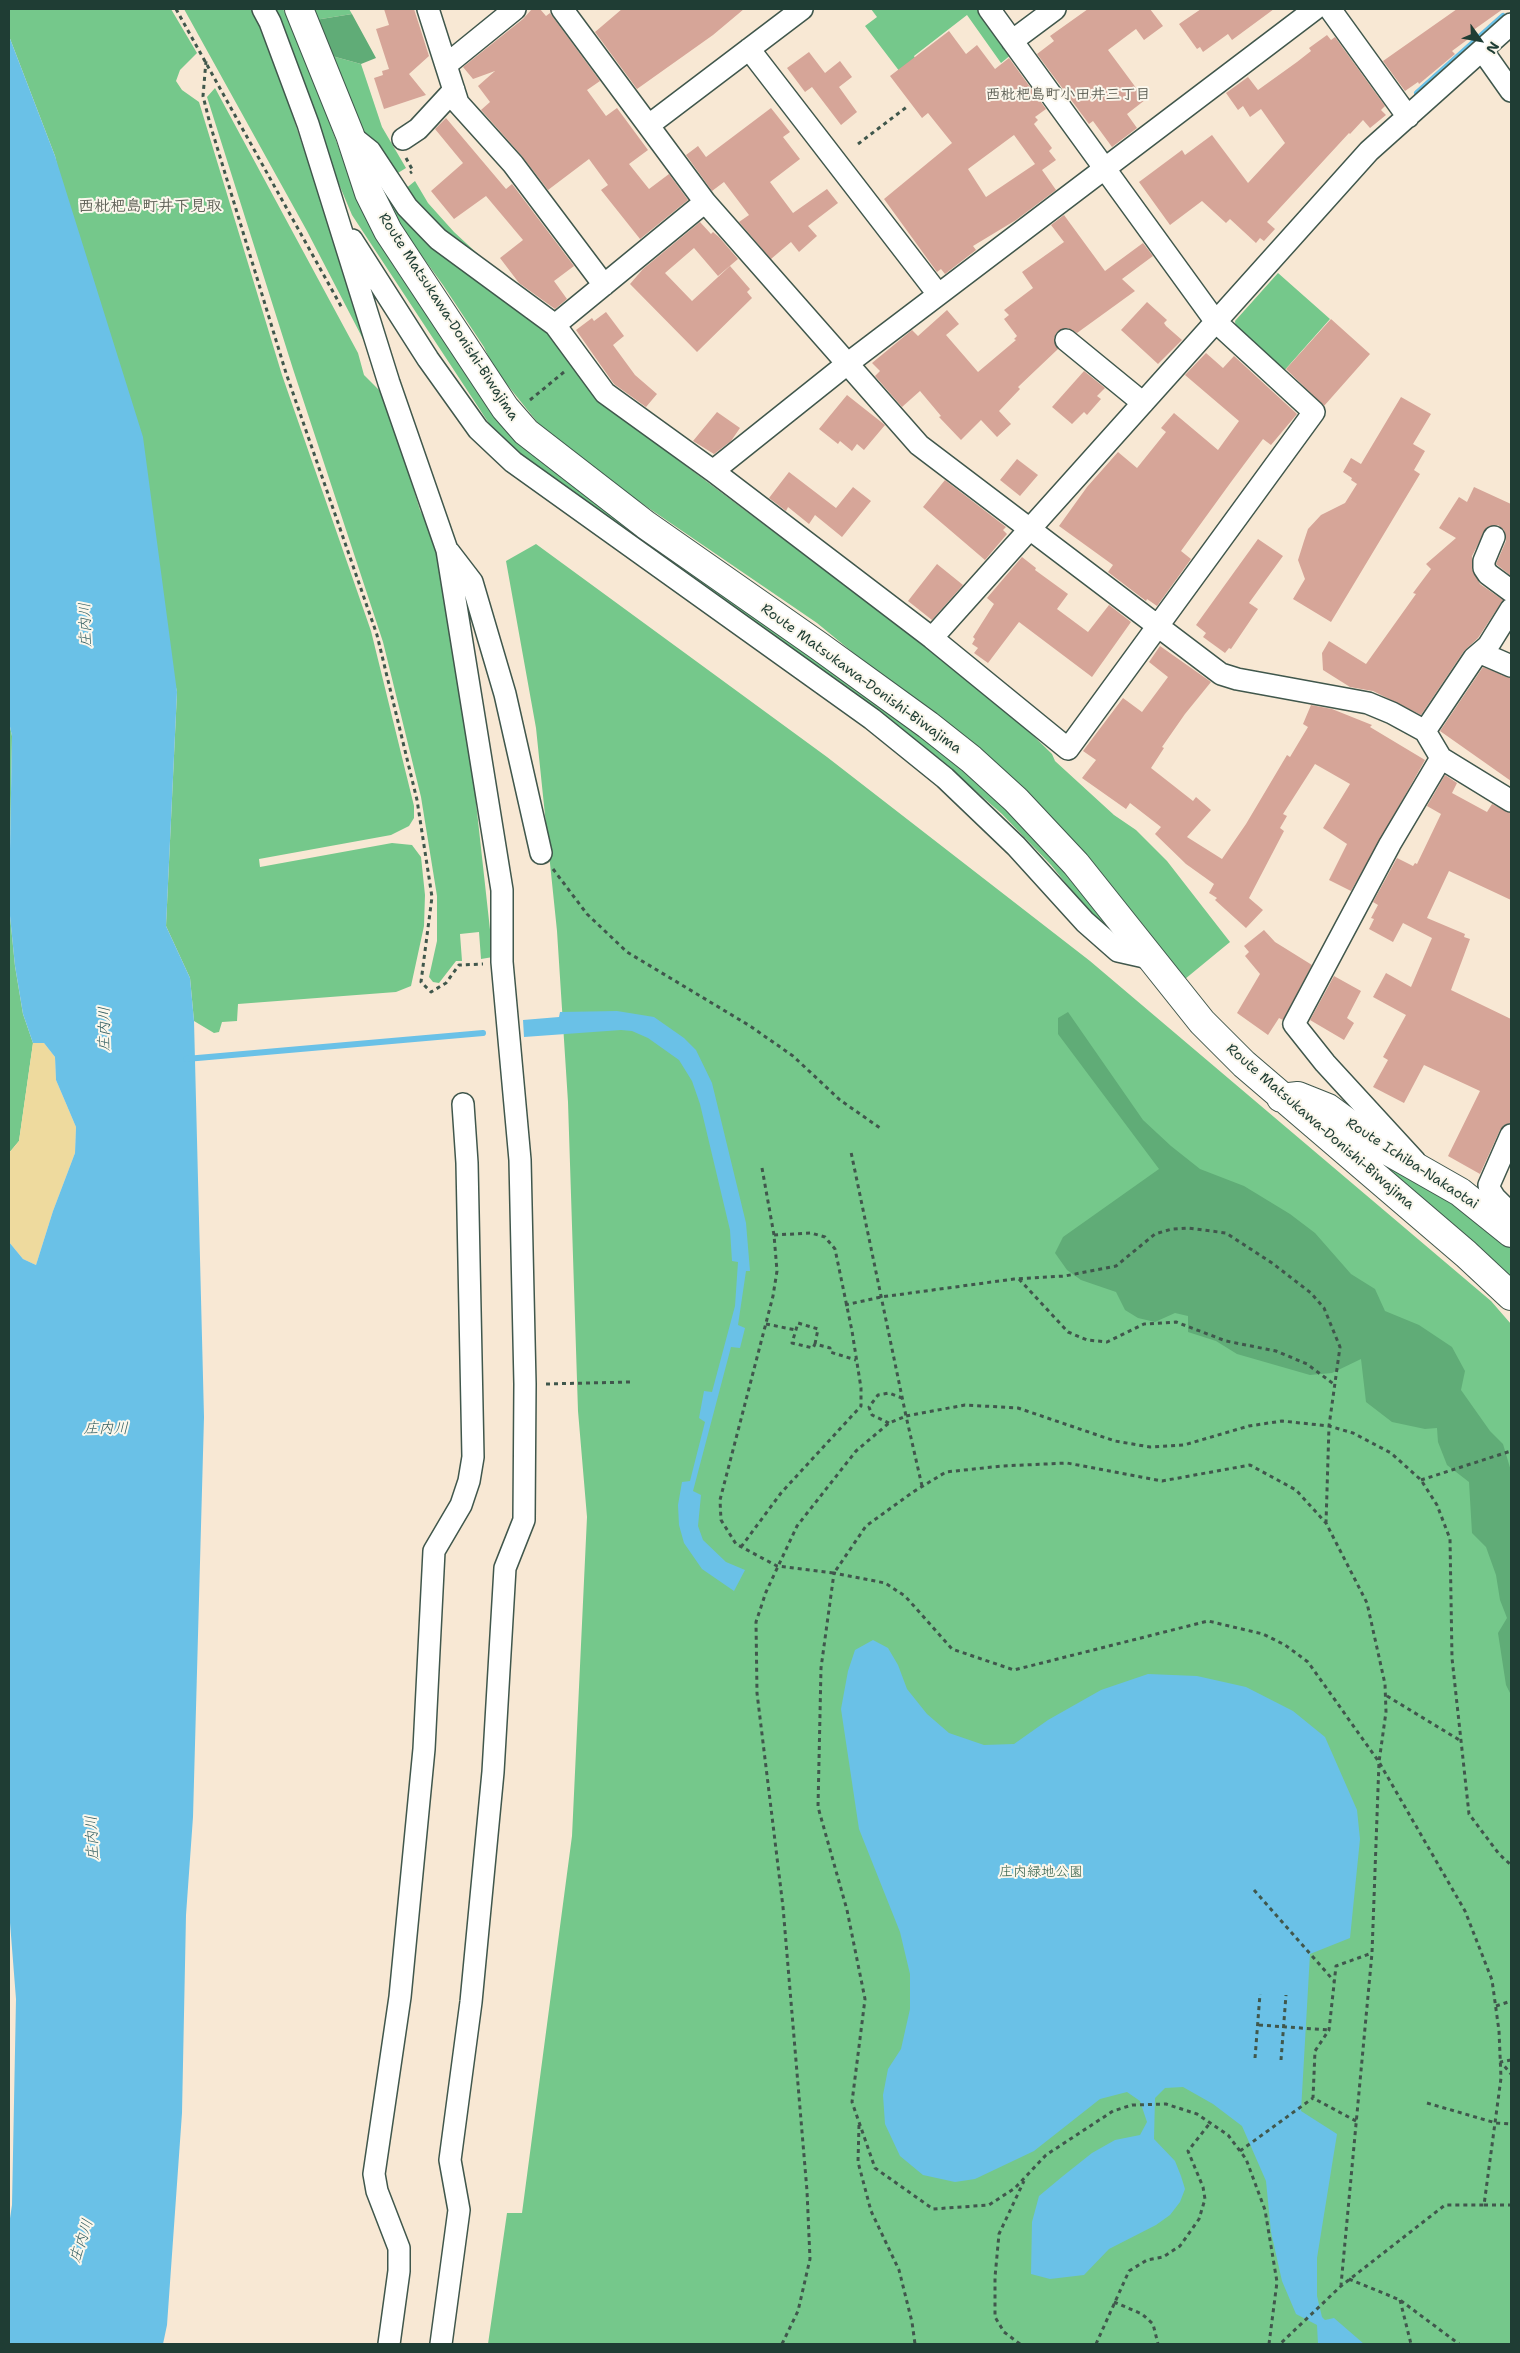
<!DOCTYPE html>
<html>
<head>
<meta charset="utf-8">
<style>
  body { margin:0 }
  #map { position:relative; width:1520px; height:2353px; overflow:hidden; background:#f8e8d4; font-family:"Shantell Sans",sans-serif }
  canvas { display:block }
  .frame { position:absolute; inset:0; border:10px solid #1f3d34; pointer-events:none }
  .north { position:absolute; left:1455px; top:15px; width:50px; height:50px; -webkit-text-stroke:4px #fbf7ec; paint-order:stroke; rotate:122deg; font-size:14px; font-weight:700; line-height:20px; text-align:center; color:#1f3d34 }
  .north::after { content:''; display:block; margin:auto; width:18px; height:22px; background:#1f3d34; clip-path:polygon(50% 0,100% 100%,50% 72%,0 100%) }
</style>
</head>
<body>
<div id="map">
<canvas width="1520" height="2353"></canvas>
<div class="frame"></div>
<div class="north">N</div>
</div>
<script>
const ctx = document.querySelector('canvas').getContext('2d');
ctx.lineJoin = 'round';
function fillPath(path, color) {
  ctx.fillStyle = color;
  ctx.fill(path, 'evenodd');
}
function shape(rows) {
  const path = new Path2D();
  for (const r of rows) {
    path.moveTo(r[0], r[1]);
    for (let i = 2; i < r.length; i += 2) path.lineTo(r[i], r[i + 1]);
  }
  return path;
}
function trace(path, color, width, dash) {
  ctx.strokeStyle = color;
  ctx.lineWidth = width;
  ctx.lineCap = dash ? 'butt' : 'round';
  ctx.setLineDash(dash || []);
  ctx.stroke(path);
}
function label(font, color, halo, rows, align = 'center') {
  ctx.font = font + ' "Shantell Sans","Klee One",sans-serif';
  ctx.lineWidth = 4;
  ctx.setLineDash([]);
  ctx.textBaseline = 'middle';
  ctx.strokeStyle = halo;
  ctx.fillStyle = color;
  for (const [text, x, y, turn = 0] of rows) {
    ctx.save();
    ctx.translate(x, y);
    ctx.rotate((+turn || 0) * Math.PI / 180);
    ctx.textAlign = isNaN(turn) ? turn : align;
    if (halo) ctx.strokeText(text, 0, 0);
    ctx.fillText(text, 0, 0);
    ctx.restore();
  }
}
fillPath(shape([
  [9,9,171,9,197,53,180,70,176,81,182,90,199,102,282,375,371,631,414,806,414,818,409,826,391,835,259,859,260,867,392,843,412,845,421,857,425,895,424,926,411,986,396,992,238,1004,237,1021,222,1022,219,1032,214,1033,194,1021,190,978,166,926,177,692,55,156,9,36],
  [184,9,251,9,255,15,275,63,367,339,363,339,307,231],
  [274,9,283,9,299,39,361,209,395,268,504,428,536,457,952,760,1007,809,1056,860,1110,928,1114,936,1101,927,1051,865,1002,814,947,766,520,454,490,425,352,215,333,170,302,75],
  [309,9,349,9,352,14,315,20],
  [871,9,980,9,1012,54,1001,63,967,15,914,56,916,60,900,72,865,26,877,17],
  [332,56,361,64,382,127,406,168,393,176,362,133],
  [215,88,358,353,364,375,384,395,420,510,436,543,470,748,493,957,481,959,479,932,460,934,462,961,456,961,439,983,433,982,429,977,437,941,437,896,421,797,383,642,293,369,207,97],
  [375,171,520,309,557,341,597,399,952,666,1011,714,1052,754,1055,761,1114,815,1136,830,1167,861,1230,942,1185,979,931,717,817,623,609,481,542,428,493,367,484,347,443,285,401,227,382,196],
  [415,181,428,203,454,232,492,267,442,232,404,190],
  [1278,273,1330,319,1283,372,1236,330,1235,321],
  [536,544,827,757,1090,961,1491,1301,1511,1324,1511,2344,488,2344,507,2213,522,2213,572,1836,587,1517,578,1411,568,1102,557,931,536,728,506,561],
  [9,722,12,736,9,906,15,966,23,1014,33,1043,19,1141,9,1153],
  [1388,1160,1457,1201,1511,1247,1511,1281,1487,1255,1384,1166]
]), '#75c88b');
fillPath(shape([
  [352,14,376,58,361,64,332,56,315,20],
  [1068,1012,1143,1120,1171,1146,1200,1169,1244,1186,1290,1214,1315,1233,1351,1274,1375,1289,1385,1311,1419,1325,1452,1347,1465,1371,1461,1390,1490,1431,1503,1444,1511,1471,1511,1695,1506,1685,1498,1633,1507,1618,1500,1600,1496,1575,1486,1547,1472,1533,1469,1482,1447,1465,1438,1442,1437,1428,1425,1429,1392,1422,1366,1402,1361,1359,1332,1373,1310,1375,1237,1354,1216,1341,1188,1332,1188,1316,1175,1313,1155,1322,1138,1318,1125,1310,1116,1292,1081,1280,1067,1270,1055,1253,1063,1237,1159,1169,1058,1034,1058,1018]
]), '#60ac77');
fillPath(shape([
  [33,1043,44,1043,55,1057,56,1080,76,1127,75,1153,53,1211,36,1265,23,1259,9,1242,9,1153,19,1141]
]), '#eeda9e');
fillPath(shape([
  [9,36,55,156,143,437,177,692,166,926,190,978,194,1021,204,1417,193,1817,186,1915,182,2113,167,2325,163,2344,9,2344,9,2225,12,2205,16,1999,9,1910,9,1242,23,1259,36,1265,53,1211,75,1153,76,1127,56,1080,55,1057,44,1043,33,1043,23,1014,15,966,9,906,12,736,9,722],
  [617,1011,654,1017,684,1038,696,1050,712,1083,746,1223,750,1271,746,1271,738,1325,745,1328,740,1348,731,1347,693,1491,701,1495,698,1526,703,1540,726,1562,745,1570,734,1591,702,1569,684,1543,679,1525,678,1505,682,1482,690,1481,705,1422,699,1418,704,1391,712,1392,735,1306,738,1262,732,1261,730,1230,700,1104,692,1081,679,1060,648,1038,632,1031,621,1030,524,1037,523,1020,559,1017,560,1012],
  [873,1640,888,1648,898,1665,907,1689,927,1714,949,1733,984,1745,1014,1744,1048,1720,1101,1690,1148,1674,1197,1676,1246,1687,1293,1711,1325,1737,1357,1810,1360,1839,1350,1938,1310,1954,1301,2111,1337,2134,1317,2258,1317,2296,1322,2317,1325,2320,1334,2318,1364,2344,1318,2344,1317,2325,1296,2314,1282,2281,1271,2232,1266,2181,1242,2126,1213,2104,1183,2087,1165,2088,1155,2098,1154,2139,1175,2161,1181,2176,1185,2189,1180,2202,1170,2215,1156,2225,1109,2249,1084,2275,1050,2279,1031,2274,1032,2222,1039,2196,1063,2176,1092,2153,1115,2140,1140,2135,1147,2122,1140,2101,1127,2092,1100,2099,1034,2151,975,2179,955,2182,923,2175,900,2156,885,2124,883,2095,888,2069,901,2049,910,2009,910,1974,900,1932,859,1829,841,1709,848,1671,855,1650]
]), '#6ac1e7');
trace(shape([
  [1417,93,1503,16],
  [186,1059,483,1033]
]), '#6ac1e7', 6);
fillPath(shape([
  [384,9,414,9,429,56,409,74,426,95,384,109,374,78,383,75,382,71,389,69,376,29,389,25],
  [532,9,540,9,546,16,550,13,600,81,587,90,606,116,617,108,648,150,629,164,649,189,669,174,688,200,640,239,601,190,608,185,589,159,548,190,522,156,481,110,490,102,478,86,495,71,473,79,463,67,523,19],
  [622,9,744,9,713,35,637,89,595,32],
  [1088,9,1150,9,1163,26,1144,40,1136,29,1108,50,1145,100,1127,114,1137,128,1112,147,1093,121,1089,124,1037,54,1054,41,1050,36],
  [1201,9,1274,9,1232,40,1228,34,1203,52,1200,47,1197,49,1179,24],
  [1457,9,1503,9,1472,31,1475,34,1452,51,1455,54,1419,84,1418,82,1405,91,1383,61],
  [949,31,966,54,977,45,995,69,1009,58,1046,109,1035,117,1038,120,1034,124,1052,148,1049,151,1056,160,1042,170,1056,190,1016,220,973,246,976,250,945,274,941,269,937,272,884,199,952,143,928,113,922,118,890,76],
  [1014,135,1035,164,986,197,968,169],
  [1327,35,1331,40,1335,37,1385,106,1381,110,1386,115,1370,128,1363,120,1350,134,1349,133,1267,222,1275,229,1264,241,1260,238,1256,243,1230,219,1226,223,1202,201,1170,225,1139,182,1182,150,1185,155,1212,135,1248,183,1285,143,1261,109,1250,117,1243,106,1238,110,1226,93,1248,77,1258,90,1297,62,1311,51,1309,48],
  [809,52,825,73,840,61,852,77,839,87,857,112,841,125,812,87,805,92,787,68],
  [771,108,790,132,783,137,800,159,770,182,793,213,827,189,838,203,808,226,817,236,799,252,791,242,771,259,739,222,749,215,724,182,712,191,686,155,698,146,706,157],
  [446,118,506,189,512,184,574,266,554,281,567,299,555,309,519,283,500,258,523,240,486,196,454,219,431,191,463,163,435,129],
  [1064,215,1105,271,1143,243,1153,256,1122,279,1135,291,1077,333,1068,328,1057,332,1054,338,1058,349,1018,387,1020,389,999,411,1011,424,997,437,981,420,961,440,939,417,941,416,920,391,902,407,875,376,880,371,872,363,912,330,918,336,947,310,959,324,946,335,978,372,1016,340,1014,339,1017,336,1004,319,1009,315,1004,310,1033,288,1022,272,1064,242,1051,225],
  [700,222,711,234,713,232,719,237,738,259,718,276,694,248,665,273,692,301,730,266,750,289,747,292,752,298,697,352,630,284,643,269],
  [1147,302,1167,320,1164,323,1166,326,1182,340,1158,364,1121,330],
  [606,312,624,336,613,345,635,375,657,394,646,407,614,384,576,330,592,318,594,321],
  [1331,319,1370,354,1324,406,1286,369],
  [1206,353,1223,368,1234,356,1297,414,1271,445,1263,439,1231,482,1181,551,1191,559,1157,606,1147,599,1146,601,1108,572,1113,565,1059,526,1087,487,1118,452,1137,468,1166,432,1161,428,1174,413,1218,450,1239,421,1185,375],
  [1084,371,1105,388,1097,396,1101,399,1087,415,1084,412,1072,424,1052,407],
  [847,395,885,425,864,450,857,444,852,451,840,441,838,444,819,429],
  [1401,397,1431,414,1413,444,1425,451,1414,470,1420,474,1331,622,1293,599,1305,579,1298,560,1304,541,1308,529,1321,515,1345,503,1357,484,1351,480,1352,478,1343,472,1351,458,1361,464],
  [717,412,740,428,731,441,714,454,693,441],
  [1017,459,1038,475,1020,496,1000,480],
  [789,472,836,508,853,487,871,501,842,537,815,515,809,524,788,507,786,511,769,498],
  [945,480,1006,527,1003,530,1007,534,985,560,923,507],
  [1474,487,1511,504,1511,576,1496,564,1506,541,1504,530,1498,525,1487,527,1472,556,1472,569,1480,584,1503,600,1478,638,1464,651,1421,715,1373,691,1350,687,1323,670,1322,653,1329,641,1366,664,1416,594,1413,593,1431,569,1426,564,1456,538,1439,528,1459,497,1467,502],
  [1258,539,1283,556,1249,603,1258,609,1231,649,1229,648,1225,653,1203,637,1206,633,1196,625],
  [1022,557,1036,568,1035,570,1068,594,1057,609,1088,632,1109,605,1131,622,1092,677,1019,622,988,663,974,653,978,648,972,644,975,639,973,637,994,604,987,598],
  [937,564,963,585,932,620,908,601],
  [1160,646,1211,682,1185,714,1162,747,1164,748,1151,768,1193,801,1196,797,1211,810,1187,837,1222,859,1246,824,1287,755,1290,757,1308,727,1303,724,1311,705,1332,709,1372,725,1370,727,1425,760,1351,891,1329,880,1347,844,1323,828,1350,784,1315,764,1283,814,1287,816,1280,828,1284,831,1249,898,1263,910,1246,928,1215,900,1217,898,1209,893,1214,884,1186,864,1155,834,1161,827,1130,803,1126,809,1082,778,1096,760,1083,751,1123,698,1142,712,1168,677,1149,662],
  [1483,667,1511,678,1511,781,1440,731],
  [1445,775,1457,783,1452,793,1487,812,1492,804,1511,813,1511,900,1449,871,1427,918,1465,934,1464,937,1470,939,1451,990,1511,1019,1511,1123,1504,1125,1500,1130,1480,1174,1448,1156,1480,1091,1424,1065,1404,1103,1373,1087,1388,1060,1383,1057,1406,1015,1373,997,1386,973,1411,987,1432,938,1403,923,1393,942,1369,929,1374,919,1371,918,1378,905,1373,902,1397,858,1413,866,1415,863,1417,864,1441,814,1427,806],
  [1264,930,1275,942,1312,965,1283,1020,1279,1018,1268,1035,1237,1013,1260,974,1245,956,1249,952,1244,946],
  [1334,976,1361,991,1347,1018,1354,1023,1344,1040,1310,1020]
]), '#d6a598');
const minor = shape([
  [263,9,270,22,308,124,389,383,447,550,502,890,502,962,520,1160,525,1384,524,1520,505,1568,493,1772,471,2002,450,2160,459,2210,441,2344],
  [428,9,458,103,513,164,604,285],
  [562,9,705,202,919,445,1221,674,1237,679,1368,703,1392,713,1425,731,1441,758,1511,801],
  [1330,9,1408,117],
  [1012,41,1055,9],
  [749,49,938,294],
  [1482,50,1511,91],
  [446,65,515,9],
  [649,125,802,9],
  [350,135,370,151,407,207,438,239,555,325,605,393,713,471,932,638,1068,749,1314,412,1216,322,989,9],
  [403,139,418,129,454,90],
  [352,240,428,359,478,429,513,462,872,719,945,778,1016,846,1085,922,1118,951,1149,958],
  [555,325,705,202],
  [1066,340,1143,403],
  [713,471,847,364,1315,9],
  [1494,537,1484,561,1484,568,1488,574,1511,591],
  [449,552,472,582,505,694,541,853],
  [932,638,1369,151,1511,24],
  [1481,653,1511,666],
  [1425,731,1474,658,1488,646,1511,609],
  [1511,1135,1489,1185,1490,1190,1495,1198,1511,1214],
  [1415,1161,1325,1063,1294,1024,1390,844,1441,758],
  [389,2344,399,2271,399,2248,377,2191,374,2174,400,1997,424,1749,434,1551,461,1505,469,1481,473,1457,467,1163,463,1104]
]);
const major = shape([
  [299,9,350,135,369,193,388,231,505,408,526,432,646,525,819,646,928,725,971,759,1016,800,1076,864,1202,1022,1244,1064,1466,1254,1511,1296],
  [1281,1098,1298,1096,1328,1108,1381,1147,1460,1192,1511,1233]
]);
trace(minor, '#40574c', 24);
trace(major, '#40574c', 30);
trace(shape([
  [176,9,342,308],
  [206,61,203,96,210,124,286,373,377,635,417,800,432,897,421,982,431,992,446,983,459,965,483,964],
  [858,144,908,106],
  [406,158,413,171,410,173],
  [530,400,564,372],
  [553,869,587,914,627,952,750,1026,793,1056,840,1100,880,1128],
  [762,1168,774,1235,777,1271,773,1296,720,1500,721,1520,736,1544,777,1566,834,1573,866,1526,913,1492,946,1472,1002,1466,1067,1463,1162,1481,1250,1465,1296,1490,1326,1523,1367,1603,1385,1684,1386,1712,1379,1762,1372,1953,1341,2285],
  [1019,1279,1068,1332,1087,1340,1107,1342,1144,1324,1176,1322,1226,1341,1276,1351,1307,1364,1335,1385],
  [845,1305,881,1297,1014,1279,1065,1276,1116,1266,1155,1234,1172,1229,1188,1228,1226,1233,1272,1263,1311,1293,1324,1308,1340,1347,1329,1426,1326,1523],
  [766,1324,796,1330],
  [815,1344,818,1329,798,1323,792,1343,813,1348,815,1344,830,1348,830,1352,856,1360],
  [546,1384,630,1382],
  [889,1423,872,1415,869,1407,878,1395,889,1393,902,1398],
  [1421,1480,1511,1451],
  [922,1486,906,1416,965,1405,1018,1408,1115,1441,1150,1447,1184,1445,1249,1426,1282,1421,1329,1426,1353,1433,1391,1453,1421,1480,1437,1505,1450,1539,1452,1658,1469,1814,1499,1854,1511,1865],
  [741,1547,781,1493,861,1406,861,1388,852,1331,835,1249,825,1237,811,1233,774,1235],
  [1387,1696,1461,1741],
  [1254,1890,1334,1981],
  [1496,2006,1511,2001],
  [1259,2025,1329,2030],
  [1255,2058,1260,1994],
  [1281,2060,1286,1995],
  [1511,2060,1501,2062,1511,2074],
  [1427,2103,1496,2123,1511,2124],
  [1356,2121,1313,2098,1315,2051,1329,2030,1336,1966,1372,1953],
  [859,2125,858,2162,871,2211,899,2270,912,2322,915,2344],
  [1240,2151,1313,2098],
  [1484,2205,1511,2205],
  [1349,2279,1400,2300,1459,2344],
  [1400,2300,1411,2344],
  [1114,2302,1142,2314,1153,2324,1158,2344],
  [782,2344,798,2311,810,2259,807,2191,783,1907,757,1693,756,1622,766,1592,797,1526,856,1451,889,1423,906,1416,851,1152],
  [1020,2344,1004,2332,995,2317,995,2277,999,2234,1024,2181],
  [1096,2344,1129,2271,1147,2260,1163,2257,1180,2246,1199,2219,1205,2199,1203,2187,1188,2151,1210,2123],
  [1269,2344,1277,2282,1265,2210,1246,2159,1228,2135,1197,2114,1166,2104,1132,2105,1113,2111,1046,2155,1015,2188,989,2205,933,2209,875,2168,852,2102,865,1999,847,1910,818,1807,821,1668,834,1573,885,1583,905,1596,952,1649,1014,1670,1208,1621,1263,1634,1285,1645,1308,1662,1379,1762,1465,1911,1492,1980,1499,2031,1501,2078,1484,2205,1445,2205,1341,2286,1280,2344]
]), '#40574c', 3, [4, 4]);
trace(minor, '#fff', 21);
trace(major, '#fff', 28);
label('14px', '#1f3d34', '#fbf7ec', [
  ["Route Matsukawa-Donishi-Biwajima",448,317,57],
  ["Route Matsukawa-Donishi-Biwajima",861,679,36],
  ["Route Matsukawa-Donishi-Biwajima",1320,1127,41],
  ["Route Ichiba-Nakaotai",1412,1164,33]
]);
label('14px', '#34604a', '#fbf7ec', [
  ["庄内緑地公園",1041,1872]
]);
label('bold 15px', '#5f6157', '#fbf7ec', [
  ["西枇杷島町小田井三丁目",1068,95]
]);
label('italic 15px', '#325e61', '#fbf7ec', [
  ["庄内川",86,625,-92],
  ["庄内川",105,1029,-90],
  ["庄内川",106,1429],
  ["庄内川",93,1838,-93],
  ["庄内川",82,2241,-72]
]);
label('bold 16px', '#5f6157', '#fbf7ec', [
  ["西枇杷島町井下見取",150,207]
]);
</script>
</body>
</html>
